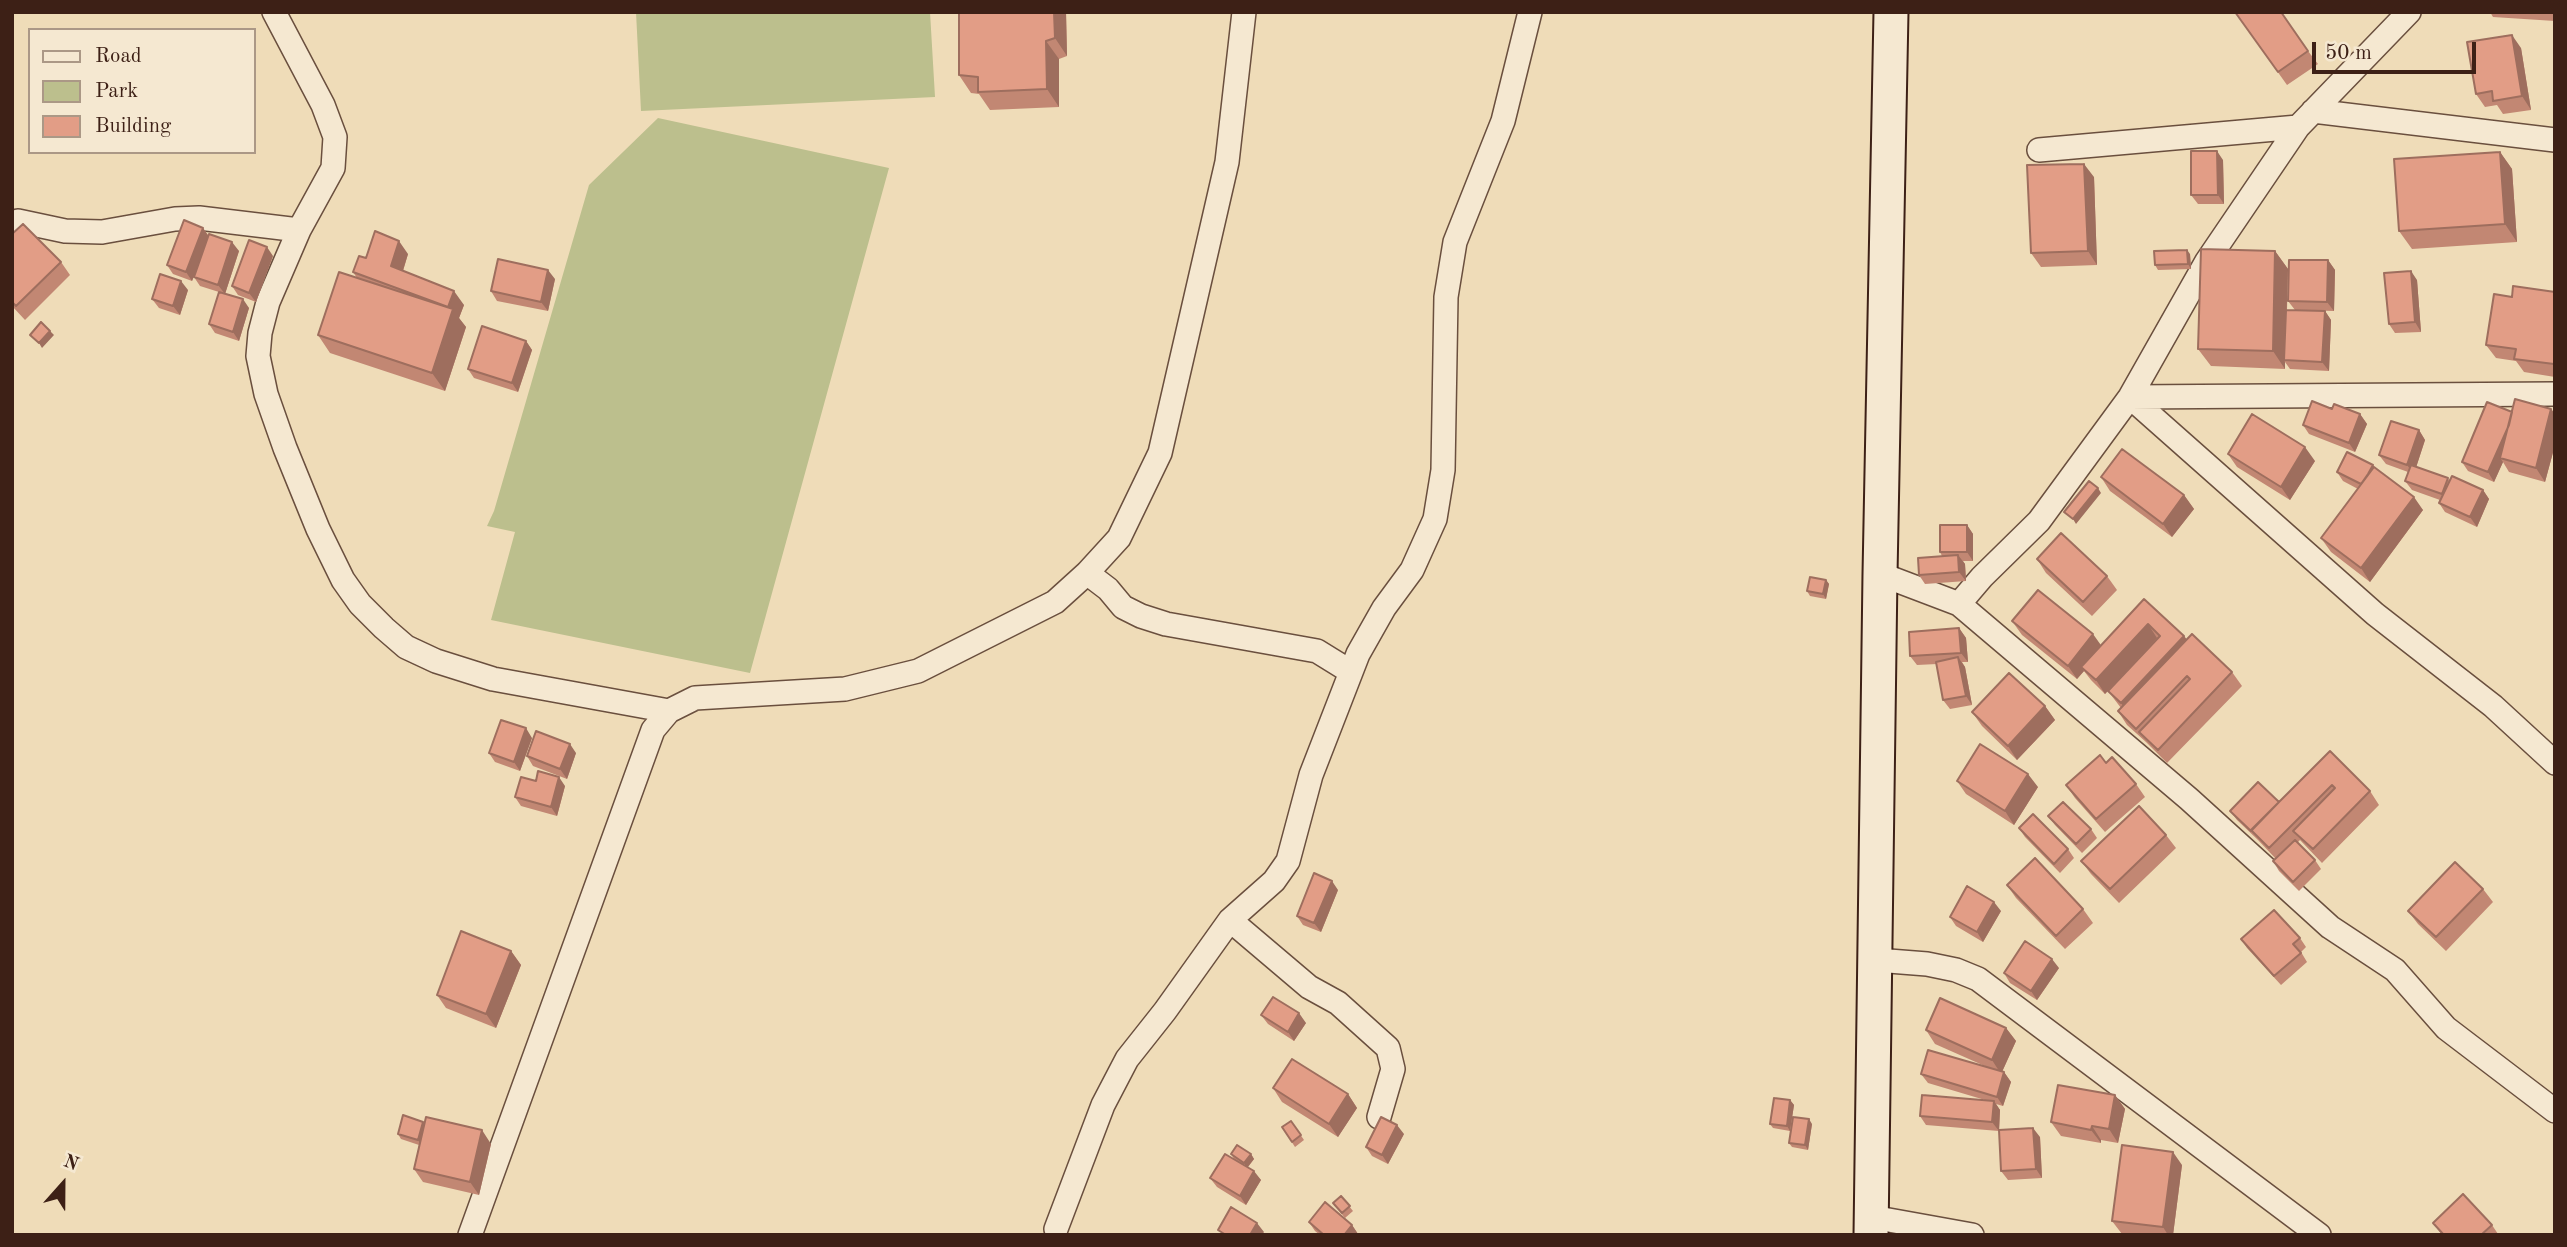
<!DOCTYPE html>
<html>
<head>
<meta charset="utf-8">
<style>
  body { margin:0 }
  #map { position:relative; width:2567px; height:1247px; overflow:hidden; background:#efdcb8; font-family:"Old Standard TT",serif }
  canvas { display:block }
  .frame { position:absolute; inset:0; border:14px solid #3d2016; pointer-events:none }
  .legend { position:absolute; left:28px; top:28px; width:228px; height:126px; box-sizing:border-box; background:#f5e8d1; border:2px solid #ab9886; margin:0; padding:9px 12px; list-style:none; font-size:21px; color:#3d2016 }
  .legend li { display:flex; align-items:center; gap:14px; height:35px }
  .legend b { width:35px; border:2px solid #ab9886 }
  .north { position:absolute; left:28px; top:1149px; width:70px; height:70px; -webkit-text-stroke:5px #f5e8d1; paint-order:stroke; rotate:21deg; font-size:19px; font-weight:700; line-height:28px; text-align:center; color:#3d2016 }
  .north::after { content:''; display:block; margin:auto; width:24px; height:32px; background:#3d2016; clip-path:polygon(50% 0,100% 100%,50% 72%,0 100%) }
  .scale { position:absolute; left:2312px; top:42px; width:164px; height:32px; box-sizing:border-box; border:4px solid #3d2016; border-top:0; padding-left:9px; font-size:21px; line-height:24px; white-space:nowrap; color:#3d2016; -webkit-text-stroke:5px #f5e8d1; paint-order:stroke }
</style>
</head>
<body>
<div id="map">
<canvas width="2567" height="1247"></canvas>
<div class="frame"></div>
<ul class="legend">
<li><b style="height:9px;background:#f5e8d1"></b>Road</li>
<li><b style="height:19px;background:#bcbf8d"></b>Park</li>
<li><b style="height:19px;background:#e29d86"></b>Building</li>
</ul>
<div class="north">N</div>
<div class="scale">50 m</div>
</div>
<script>
const ctx = document.querySelector('canvas').getContext('2d');
ctx.lineJoin = 'round';
function fillPath(path, color) {
  ctx.fillStyle = color;
  ctx.fill(path, 'evenodd');
}
function shape(rows) {
  const path = new Path2D();
  for (const r of rows) {
    path.moveTo(r[0], r[1]);
    for (let i = 2; i < r.length; i += 2) path.lineTo(r[i], r[i + 1]);
  }
  return path;
}
function trace(path, color, width, dash) {
  ctx.strokeStyle = color;
  ctx.lineWidth = width;
  ctx.lineCap = dash ? 'butt' : 'round';
  ctx.setLineDash(dash || []);
  ctx.stroke(path);
}
fillPath(shape([
  [636,12,930,12,935,97,641,111],
  [658,118,889,168,750,673,491,620,515,532,487,526,494,511,589,185]
]), '#bcbf8d');
const street = shape([
  [274,12,323,105,335,137,333,168,299,230,268,302,260,333,258,356,266,394,285,448,318,529,343,580,360,604,384,628,406,647,436,661,493,679,669,711],
  [2313,111,2555,140],
  [2039,150,2298,127],
  [18,221,65,231,102,232,175,219,199,218,299,230],
  [2130,397,2375,614,2493,706,2555,763],
  [2130,397,2555,394],
  [1087,573,1108,589,1123,607,1141,616,1166,624,1317,651,1351,672],
  [1880,574,1959,604,2189,799,2330,927,2395,970,2446,1028,2555,1111],
  [1959,604,1982,577,2039,521,2130,397,2207,261,2298,127,2409,12],
  [1230,920,1309,987,1338,1003,1388,1048,1393,1069,1379,1117],
  [1876,960,1927,964,1956,970,1978,979,2319,1235],
  [1872,1217,1972,1235],
  [1056,1229,1103,1105,1127,1059,1165,1011,1230,920,1274,881,1288,861,1311,775,1358,654,1384,608,1412,570,1435,519,1443,470,1446,297,1455,242,1503,121,1530,12],
  [470,1235,653,730,669,711,695,698,845,689,918,671,1055,602,1087,573,1119,538,1160,453,1227,162,1244,12]
]);
const secondary = shape([
  [1871,1235,1880,574,1891,12]
]);
trace(street, '#6a4f3e', 26);
trace(secondary, '#3d2016', 37);
trace(street, '#f5e8d1', 23);
trace(secondary, '#f5e8d1', 33);
fillPath(shape([
  [1066,12,1067,56,1059,59,1059,107,990,110,979,94,971,93,959,75],
  [2235,12,2308,51,2318,64,2287,85],
  [2490,12,2555,12,2555,21,2493,17],
  [2521,48,2531,110,2503,114,2497,105,2485,107,2476,94],
  [2500,152,2512,169,2517,242,2412,249,2399,231],
  [2223,160,2224,204,2198,204,2191,195],
  [2094,177,2097,265,2041,267,2031,253],
  [203,228,208,235,239,251,225,294,249,308,239,341,215,333,209,324,219,292,200,286,194,277,196,272,192,281,173,274,167,265],
  [12,234,61,262,70,275,25,320,12,306],
  [2275,251,2288,269,2287,310,2325,311,2331,320,2329,371,2290,369,2285,362,2285,369,2211,366,2198,349],
  [408,254,403,271,464,305,459,318,466,327,445,391,330,353,318,335,357,278,353,272,366,258],
  [2190,254,2191,269,2158,270,2155,265],
  [273,256,256,302,238,295,232,286],
  [2328,260,2335,270,2334,311,2295,310,2288,301],
  [555,279,548,311,497,301,491,291],
  [2417,280,2421,332,2395,333,2389,324],
  [188,290,180,315,159,308,152,299],
  [2555,292,2555,377,2524,372,2516,361,2496,358,2486,345,2512,297],
  [526,341,532,350,518,392,474,378,468,369],
  [2332,409,2360,414,2367,424,2355,452,2309,434,2303,425],
  [2551,409,2555,414,2555,445,2545,482,2509,472,2503,462,2494,482,2468,471,2462,462,2512,412],
  [2419,430,2425,440,2416,467,2450,480,2483,490,2489,499,2477,527,2445,512,2439,503,2440,500,2412,490,2405,481,2408,472,2386,464,2379,455],
  [2228,454,2315,461,2290,500,2237,467],
  [2373,465,2376,469,2423,510,2370,582,2331,552,2321,538,2358,489,2343,481,2337,472],
  [2101,477,2184,495,2194,509,2172,537,2110,491],
  [1967,525,1973,534,1973,561,1963,561,1965,564,1966,581,1925,584,1919,575,1942,556,1940,552],
  [2037,559,2107,576,2117,590,2092,616,2046,573],
  [1826,580,1829,584,1826,599,1810,596,1807,591],
  [2144,599,2184,636,2187,640,2232,672,2242,686,2167,763,2146,742,2127,725,2118,711,2121,708,2108,691,2157,638,2105,694,2091,680,2084,671,2077,679,2022,635,2012,621,2101,645],
  [1959,628,1966,638,1968,662,1962,662,1965,667,1972,705,1950,709,1943,700,1937,664,1917,665,1910,656],
  [2045,706,2055,720,2017,760,1982,726,1972,712],
  [532,738,520,771,495,762,489,753],
  [2330,751,2370,791,2379,805,2322,863,2300,840,2297,843,2315,860,2321,869,2299,891,2279,871,2273,861,2276,859,2258,840,2237,820,2230,811,2279,802],
  [576,753,567,779,533,766,527,756],
  [2106,763,2136,784,2145,797,2105,832,2075,798,2066,785],
  [536,781,565,786,557,816,521,806,515,797],
  [1957,781,2038,787,2014,825,1966,794],
  [2048,816,2091,829,2097,838,2082,853,2055,825],
  [2019,828,2068,849,2074,858,2060,873,2025,837],
  [2166,835,2176,848,2119,903,2091,874,2081,861],
  [2007,885,2083,909,2093,923,2065,949,2016,898],
  [2483,889,2493,902,2446,951,2418,924,2408,911],
  [1338,890,1321,932,1303,925,1297,916],
  [2001,911,1983,942,1956,926,1950,917],
  [2300,938,2306,947,2301,952,2307,962,2281,985,2247,948,2241,939],
  [511,951,521,965,496,1028,446,1008,437,995],
  [2059,968,2037,1000,2010,983,2004,973],
  [1261,1015,1306,1023,1294,1041,1268,1024],
  [2006,1028,2016,1041,2002,1072,2004,1072,2011,1082,2003,1106,1996,1104,2000,1110,1999,1131,1926,1125,1920,1116,1985,1100,1928,1083,1921,1074,1987,1067,1935,1044,1926,1030],
  [1273,1088,1348,1094,1357,1108,1338,1137,1282,1102],
  [2115,1095,2125,1109,2118,1143,2101,1140,2101,1143,2061,1136,2051,1122],
  [1790,1100,1794,1105,1790,1131,1773,1128,1770,1124],
  [1291,1121,1304,1140,1295,1147,1282,1127],
  [423,1122,424,1124,491,1144,479,1195,423,1182,414,1169,419,1145,401,1139,398,1134],
  [1812,1124,1808,1150,1792,1147,1789,1143],
  [1404,1134,1388,1164,1372,1156,1366,1147],
  [2040,1137,2042,1178,2008,1180,2001,1171],
  [1231,1154,1251,1154,1254,1159,1248,1167,1261,1180,1246,1205,1217,1187,1210,1178,1234,1159],
  [2182,1165,2173,1235,2122,1234,2112,1221],
  [1341,1196,1353,1211,1345,1218,1333,1203],
  [1309,1222,1352,1225,1358,1234,1357,1235,1320,1235,1315,1231],
  [2433,1223,2492,1225,2498,1234,2442,1235]
]), '#c28773');
fillPath(shape([
  [1054,12,1066,12,1067,56,1055,38],
  [2512,35,2521,48,2531,110,2522,96],
  [1046,41,1059,59,1059,107,1047,89],
  [2217,151,2223,160,2224,204,2218,195],
  [2500,152,2512,169,2517,242,2505,224],
  [2084,164,2094,177,2097,265,2088,251],
  [203,228,209,237,192,281,186,272],
  [399,241,408,254,400,280,391,266],
  [232,242,239,251,225,294,218,285],
  [267,247,273,256,256,302,249,293],
  [2187,250,2190,254,2191,269,2188,264],
  [2275,251,2288,269,2285,360,2284,360,2285,362,2285,369,2273,351],
  [2328,260,2335,270,2334,311,2327,302],
  [548,270,555,279,548,311,541,302],
  [2411,271,2417,280,2421,332,2415,322],
  [181,281,188,290,180,315,173,306],
  [454,291,464,305,459,318,466,327,445,391,432,373,448,307],
  [243,299,249,308,239,341,233,332],
  [2325,311,2331,320,2329,371,2322,362],
  [50,331,54,335,42,348,39,343],
  [526,341,532,350,518,392,512,383],
  [2551,409,2555,414,2555,445,2545,482,2536,468],
  [2514,413,2500,458,2503,462,2494,482,2488,472],
  [2360,414,2367,424,2355,452,2349,443],
  [2419,430,2425,440,2414,474,2407,465],
  [2305,447,2315,461,2290,500,2281,487],
  [2098,488,2101,493,2076,524,2073,519],
  [2483,490,2489,499,2477,527,2470,517],
  [2184,495,2194,509,2172,537,2163,524],
  [2414,497,2423,510,2370,582,2361,568],
  [1967,525,1973,534,1973,561,1967,552],
  [1958,555,1965,564,1966,581,1959,572],
  [1826,580,1829,584,1826,599,1823,594],
  [2148,624,2157,638,2105,694,2096,680],
  [1959,628,1966,638,1968,662,1961,653],
  [2093,634,2103,648,2081,667,2084,671,2077,679,2068,666],
  [2184,636,2194,649,2131,717,2121,703],
  [1958,657,1965,667,1972,705,1966,696],
  [2045,706,2055,720,2017,760,2008,746],
  [526,728,532,738,520,771,514,762],
  [570,744,576,753,567,779,560,769],
  [2028,774,2038,787,2014,825,2005,811],
  [559,777,565,786,557,816,551,807],
  [1332,881,1338,890,1321,932,1314,923],
  [1994,902,2001,911,1983,942,1977,932],
  [511,951,521,965,496,1028,486,1014],
  [2052,959,2059,968,2037,1000,2031,991],
  [1299,1013,1306,1023,1294,1041,1288,1032],
  [2006,1028,2016,1041,2001,1074,1992,1060],
  [2004,1072,2011,1082,2003,1106,1997,1097],
  [1348,1094,1357,1108,1338,1137,1329,1124],
  [2115,1095,2125,1109,2118,1143,2109,1129],
  [1790,1100,1794,1105,1790,1131,1787,1126],
  [1994,1101,2000,1110,1999,1131,1992,1122],
  [1809,1119,1812,1124,1808,1150,1805,1145],
  [423,1122,426,1126,421,1145,418,1140],
  [1397,1125,1404,1134,1388,1164,1382,1155],
  [2092,1126,2101,1140,2101,1143,2091,1130],
  [2033,1128,2040,1137,2042,1178,2036,1169],
  [482,1130,491,1144,479,1195,470,1182],
  [2173,1152,2182,1165,2173,1235,2168,1235,2163,1227],
  [1251,1154,1254,1159,1247,1168,1244,1163],
  [1254,1171,1261,1180,1246,1205,1240,1196],
  [1257,1223,1264,1232,1262,1235,1250,1235],
  [1352,1225,1358,1234,1357,1235,1344,1235]
]), '#9e6e5e');
const building = shape([
  [959,12,1054,12,1055,38,1046,41,1047,89,978,92,978,77,959,75,959,12],
  [2235,12,2281,12,2308,51,2278,72,2235,12],
  [2512,35,2522,96,2493,101,2492,91,2476,94,2467,42,2512,35],
  [2191,151,2217,151,2218,195,2191,195,2191,151],
  [2500,152,2505,224,2399,231,2394,159,2500,152],
  [2084,164,2088,251,2031,253,2027,165,2084,164],
  [184,220,203,228,186,272,167,265,184,220],
  [23,224,61,262,16,306,12,302,12,234,23,224],
  [375,231,399,241,391,266,454,291,448,307,353,272,359,256,366,258,375,231],
  [209,234,232,242,218,285,194,277,209,234],
  [249,240,267,247,249,293,232,286,249,240],
  [2201,249,2275,251,2273,351,2198,349,2201,249],
  [2187,250,2188,264,2155,265,2154,251,2187,250],
  [498,259,548,270,541,302,491,291,498,259],
  [2289,260,2328,260,2327,302,2288,301,2289,260],
  [2411,271,2415,322,2389,324,2384,273,2411,271],
  [339,272,453,309,432,373,318,335,339,272],
  [160,274,181,281,173,306,152,299,160,274],
  [2513,286,2555,292,2554,364,2514,359,2516,349,2486,345,2494,294,2512,297,2513,286],
  [219,292,243,299,233,332,209,324,219,292],
  [2286,310,2325,311,2322,362,2284,360,2286,310],
  [41,322,50,331,39,343,30,335,41,322],
  [482,326,526,341,512,383,468,369,482,326],
  [2515,399,2551,409,2536,468,2500,458,2515,399],
  [2312,401,2332,409,2334,404,2360,414,2349,443,2303,425,2312,401],
  [2487,402,2512,412,2509,425,2488,472,2462,462,2487,402],
  [2252,414,2305,447,2281,487,2228,454,2252,414],
  [2391,421,2419,430,2407,465,2379,455,2391,421],
  [2122,449,2184,495,2163,524,2101,477,2122,449],
  [2347,452,2373,465,2368,474,2361,484,2337,472,2347,452],
  [2411,465,2448,478,2442,494,2405,481,2411,465],
  [2374,467,2414,497,2361,568,2321,538,2374,467],
  [2452,476,2483,490,2470,517,2439,503,2452,476],
  [2089,481,2098,488,2073,519,2064,512,2089,481],
  [1940,525,1967,525,1967,552,1940,552,1940,525],
  [2061,533,2107,576,2083,602,2037,559,2061,533],
  [1958,555,1959,572,1919,575,1918,558,1958,555],
  [1810,577,1826,580,1823,594,1807,591,1810,577],
  [2038,590,2093,634,2068,666,2012,621,2038,590],
  [2144,599,2184,636,2121,703,2108,691,2160,636,2148,624,2096,680,2081,667,2144,599],
  [1959,628,1961,653,1910,656,1909,632,1959,628],
  [2192,634,2232,672,2158,750,2139,732,2190,679,2187,676,2136,729,2118,711,2192,634],
  [1958,657,1966,696,1943,700,1936,662,1958,657],
  [2009,673,2045,706,2008,746,1972,712,2009,673],
  [501,720,526,728,514,762,489,753,501,720],
  [536,731,570,744,560,769,527,756,536,731],
  [1980,744,2028,774,2005,811,1957,781,1980,744],
  [2330,751,2370,791,2313,849,2293,831,2335,788,2332,785,2269,848,2251,830,2330,751],
  [2100,755,2106,763,2112,757,2136,784,2096,819,2066,785,2100,755],
  [538,771,559,777,551,807,515,797,521,777,536,781,538,771],
  [2258,782,2279,802,2251,831,2230,811,2258,782],
  [2063,802,2091,829,2076,844,2048,816,2063,802],
  [2139,806,2166,835,2110,889,2081,861,2139,806],
  [2033,814,2068,849,2054,864,2019,828,2033,814],
  [2295,840,2315,860,2293,882,2273,861,2295,840],
  [2035,858,2083,909,2056,936,2007,885,2035,858],
  [2455,862,2483,889,2436,937,2408,911,2455,862],
  [1314,873,1332,881,1314,923,1297,916,1314,873],
  [1967,886,1994,902,1977,932,1950,917,1967,886],
  [2274,910,2300,938,2293,944,2301,953,2274,976,2241,939,2274,910],
  [461,931,511,951,486,1014,437,995,461,931],
  [2025,941,2052,959,2031,991,2004,973,2025,941],
  [1273,997,1299,1013,1288,1032,1261,1015,1273,997],
  [1940,998,2006,1028,1992,1060,1926,1030,1940,998],
  [1928,1050,2004,1072,1997,1097,1921,1074,1928,1050],
  [1292,1059,1348,1094,1329,1124,1273,1088,1292,1059],
  [2058,1085,2115,1095,2109,1129,2092,1126,2091,1130,2051,1122,2058,1085],
  [1922,1095,1994,1101,1992,1122,1920,1116,1922,1095],
  [1774,1098,1790,1100,1787,1126,1770,1124,1774,1098],
  [403,1115,423,1122,418,1140,398,1134,403,1115],
  [426,1117,482,1130,470,1182,414,1169,426,1117],
  [1381,1117,1397,1125,1382,1155,1366,1147,1381,1117],
  [1793,1117,1809,1119,1805,1145,1789,1143,1793,1117],
  [1291,1121,1301,1135,1292,1142,1282,1127,1291,1121],
  [2033,1128,2036,1169,2001,1171,1999,1130,2033,1128],
  [1237,1145,1251,1154,1244,1163,1231,1154,1237,1145],
  [2122,1145,2173,1152,2163,1227,2112,1221,2122,1145],
  [1225,1154,1254,1171,1240,1196,1210,1178,1225,1154],
  [2463,1194,2492,1225,2481,1235,2444,1235,2433,1223,2463,1194],
  [1341,1196,1350,1206,1342,1213,1333,1203,1341,1196],
  [1325,1202,1352,1225,1344,1235,1324,1235,1309,1222,1325,1202],
  [1231,1207,1257,1223,1250,1235,1226,1235,1218,1230,1231,1207]
]);
fillPath(building, '#e29d86');
trace(building, '#9e6e5e', 2);
</script>
</body>
</html>
